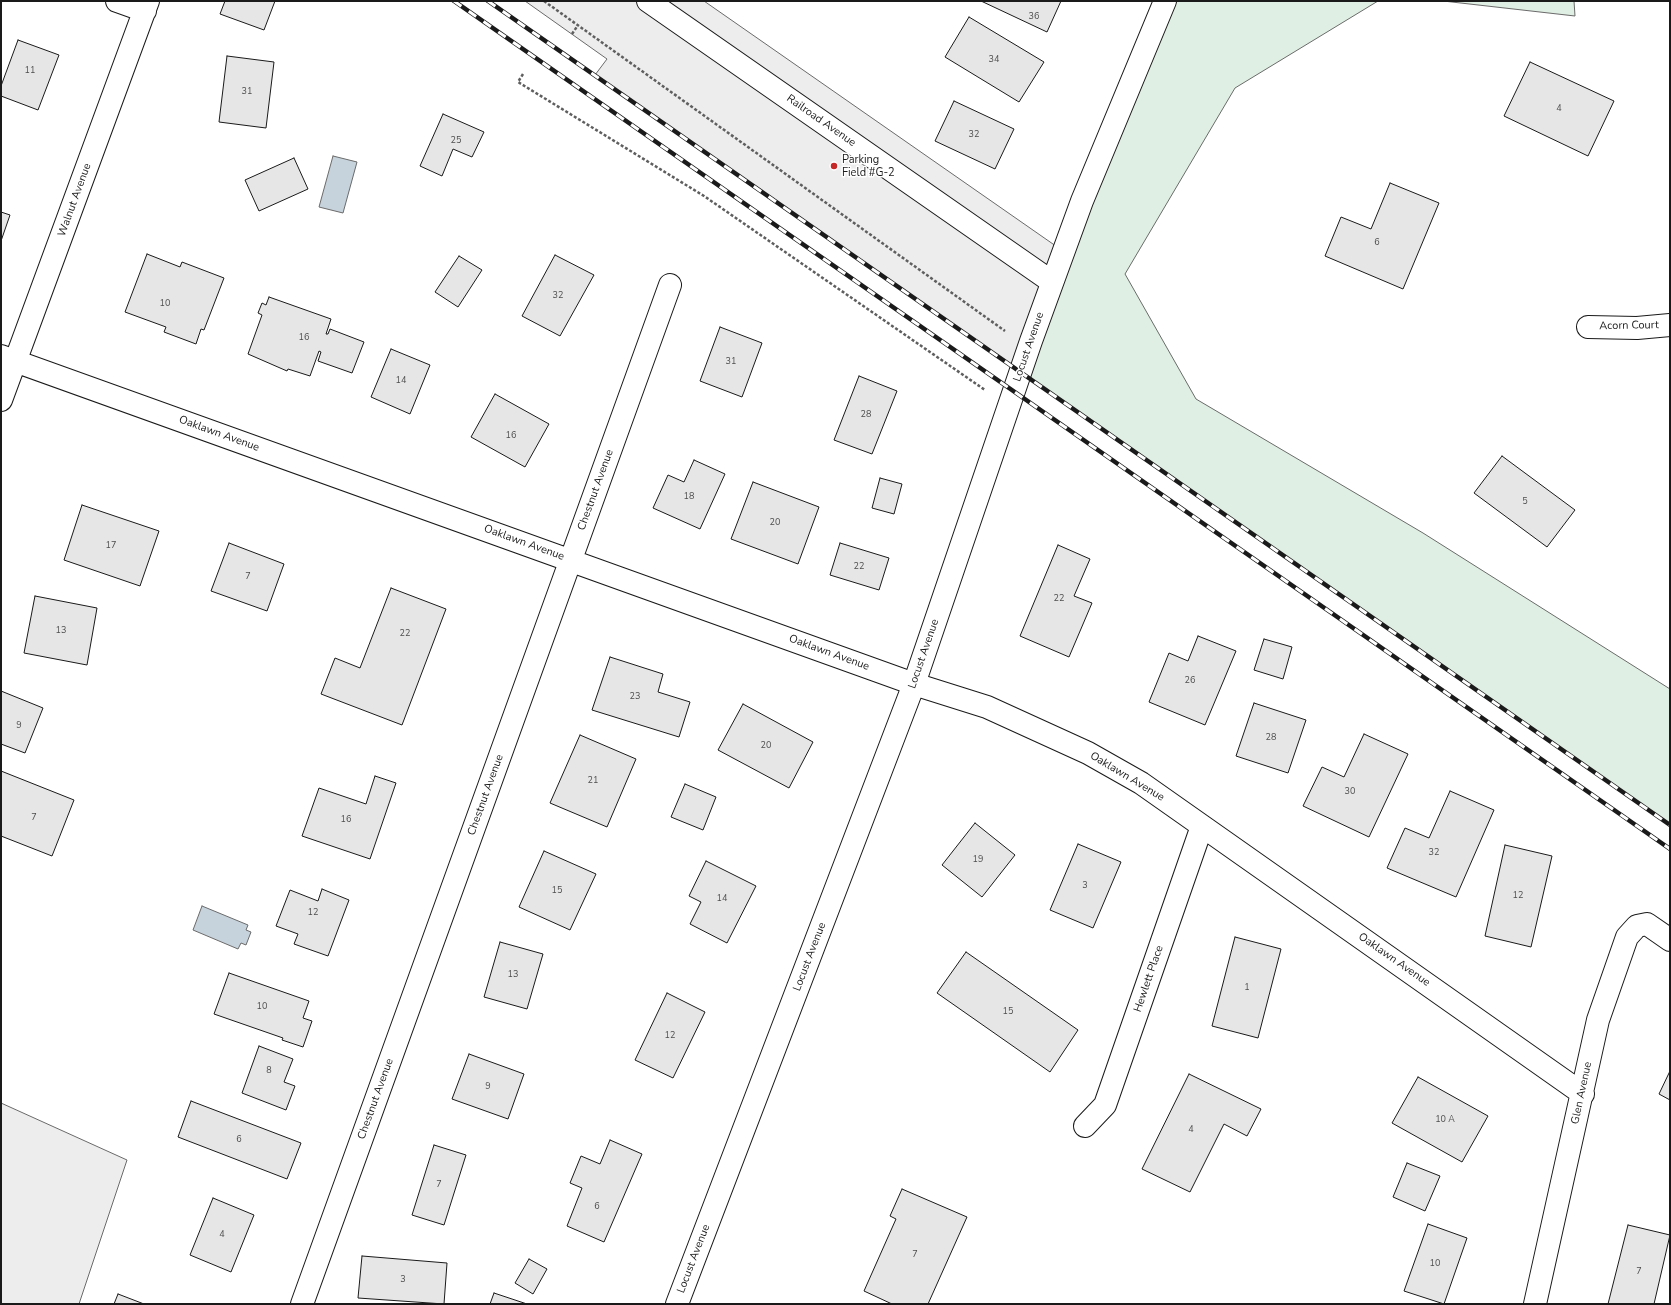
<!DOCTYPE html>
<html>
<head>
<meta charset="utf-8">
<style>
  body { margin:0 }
  #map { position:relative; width:1671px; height:1305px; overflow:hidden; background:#fff; font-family:"Nunito Sans",sans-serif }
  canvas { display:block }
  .frame { position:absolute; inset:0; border:2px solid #1a1a1a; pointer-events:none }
</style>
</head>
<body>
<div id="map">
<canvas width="1671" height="1305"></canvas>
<div class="frame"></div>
</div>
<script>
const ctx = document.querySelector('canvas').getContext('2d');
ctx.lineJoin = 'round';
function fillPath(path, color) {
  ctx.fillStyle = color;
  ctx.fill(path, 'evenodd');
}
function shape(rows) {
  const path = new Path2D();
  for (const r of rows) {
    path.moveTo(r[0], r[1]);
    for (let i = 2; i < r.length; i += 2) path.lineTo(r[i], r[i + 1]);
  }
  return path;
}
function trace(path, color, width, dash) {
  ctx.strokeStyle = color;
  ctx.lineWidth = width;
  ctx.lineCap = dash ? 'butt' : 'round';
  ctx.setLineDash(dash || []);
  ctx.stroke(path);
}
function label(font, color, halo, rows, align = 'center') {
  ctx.font = font + ' "Nunito Sans",sans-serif';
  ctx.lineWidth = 3;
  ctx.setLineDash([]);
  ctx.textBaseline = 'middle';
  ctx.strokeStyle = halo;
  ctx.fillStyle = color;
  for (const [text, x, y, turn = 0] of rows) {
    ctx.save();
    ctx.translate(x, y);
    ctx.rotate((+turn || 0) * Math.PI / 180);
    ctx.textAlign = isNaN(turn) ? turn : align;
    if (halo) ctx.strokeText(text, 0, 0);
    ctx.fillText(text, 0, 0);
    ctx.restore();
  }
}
const green = shape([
  [1165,1,1378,1,1235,88,1125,274,1196,399,1423,533,1670,689,1670,825,1020,373,1165,1],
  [1443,1,1574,1,1575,16,1443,1]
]);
fillPath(green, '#e0efe3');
trace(green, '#6a6a6a', 1);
const parking = shape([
  [525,1,704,1,1063,251,1020,373,595,75,607,59,525,1],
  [1,1103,127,1160,79,1304,1,1304,1,1103]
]);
fillPath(parking, '#ededed');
trace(parking, '#6a6a6a', 1);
const water = shape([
  [333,156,357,162,343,213,319,207,333,156],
  [202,906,248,925,246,930,251,932,246,945,241,943,238,949,193,930,202,906]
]);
fillPath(water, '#c6d2dc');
trace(water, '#6a6a6a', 1);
const building = shape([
  [225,1,275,1,264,30,220,14,225,1],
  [981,1,1061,1,1047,32,981,1],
  [969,17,1044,62,1019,102,945,57,969,17],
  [18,40,59,55,38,110,1,96,1,86,18,40],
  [227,56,274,62,266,128,219,122,227,56],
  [1530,62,1614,101,1588,156,1504,116,1530,62],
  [954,101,1014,129,995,169,935,141,954,101],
  [443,114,484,132,472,157,453,149,442,176,420,166,443,114],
  [294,158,308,189,259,211,245,180,294,158],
  [1390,183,1439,203,1403,289,1325,256,1341,217,1371,229,1390,183],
  [1,212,10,215,1,241,1,212],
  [147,254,180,267,182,262,224,278,204,330,201,329,196,344,164,332,166,327,125,312,147,254],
  [555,255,594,275,560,336,522,316,555,255],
  [459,256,482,270,458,307,435,292,459,256],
  [269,297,331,319,326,334,328,334,330,329,364,342,352,373,318,361,321,352,319,351,310,376,288,369,287,371,248,354,262,315,258,313,262,303,266,305,269,297],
  [720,327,762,343,742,397,700,381,720,327],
  [391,349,430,365,410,414,371,397,391,349],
  [859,376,897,391,872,454,834,440,859,376],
  [495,394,549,424,525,467,471,437,495,394],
  [1502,456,1575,510,1547,547,1474,493,1502,456],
  [694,460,725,474,700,529,653,508,668,475,684,482,694,460],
  [880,478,902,484,894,514,872,508,880,478],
  [753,482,819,507,798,564,731,539,753,482],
  [82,505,159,531,140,586,64,560,82,505],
  [229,543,284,564,267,611,211,591,229,543],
  [840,543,889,558,879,590,830,575,840,543],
  [1058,545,1090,559,1074,596,1092,603,1069,657,1020,636,1058,545],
  [391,588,446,609,402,725,321,694,335,658,360,668,391,588],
  [35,596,97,608,87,665,24,653,35,596],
  [1198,636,1236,651,1205,725,1149,702,1169,653,1188,661,1198,636],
  [1264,639,1292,647,1283,679,1254,670,1264,639],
  [610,657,663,674,658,692,690,702,679,737,592,710,610,657],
  [1,691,43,708,25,753,1,744,1,691],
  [1254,703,1306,720,1288,773,1236,756,1254,703],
  [743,704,813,742,789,788,718,750,743,704],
  [1364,734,1408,754,1369,837,1303,806,1322,767,1344,777,1364,734],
  [580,735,636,759,607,827,550,803,580,735],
  [1,771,74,800,52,856,1,836,1,771],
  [375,776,396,783,370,859,302,836,319,788,366,804,375,776],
  [685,784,716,797,703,830,671,817,685,784],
  [1450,791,1494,810,1456,897,1387,868,1405,828,1429,838,1450,791],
  [975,823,1015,855,982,897,942,865,975,823],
  [1078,844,1121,862,1093,928,1050,910,1078,844],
  [1505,845,1552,856,1531,947,1485,936,1505,845],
  [544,851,596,874,570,930,519,907,544,851],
  [706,861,756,886,727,943,690,924,701,902,689,896,706,861],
  [322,889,349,900,328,956,294,944,298,934,276,926,290,890,318,901,322,889],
  [1235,937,1281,949,1258,1038,1212,1026,1235,937],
  [500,942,543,954,527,1009,484,997,500,942],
  [966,952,1078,1030,1050,1072,937,993,966,952],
  [229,973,309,1001,303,1018,312,1021,303,1047,282,1040,283,1038,214,1014,229,973],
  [667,993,705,1012,673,1078,635,1060,667,993],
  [259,1046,293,1059,284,1082,295,1086,286,1110,242,1093,259,1046],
  [469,1054,524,1074,508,1119,452,1099,469,1054],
  [1670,1071,1670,1100,1659,1094,1670,1071],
  [1189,1074,1261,1109,1247,1136,1224,1124,1190,1192,1142,1169,1189,1074],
  [1418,1077,1488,1116,1462,1162,1392,1123,1418,1077],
  [191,1101,301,1143,287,1179,178,1137,191,1101],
  [610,1140,642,1154,604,1242,567,1226,582,1188,570,1183,581,1156,600,1164,610,1140],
  [434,1145,466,1155,444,1225,412,1215,434,1145],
  [1407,1163,1440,1176,1425,1211,1393,1197,1407,1163],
  [902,1189,967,1217,928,1304,892,1304,864,1291,896,1219,890,1216,902,1189],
  [213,1198,254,1215,231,1272,190,1255,213,1198],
  [1428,1224,1467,1238,1444,1304,1404,1291,1428,1224],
  [1628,1225,1670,1235,1654,1304,1608,1304,1628,1225],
  [362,1256,447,1263,444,1304,358,1298,362,1256],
  [529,1259,547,1269,533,1294,515,1283,529,1259],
  [494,1293,527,1304,490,1304,494,1293],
  [118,1294,144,1304,114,1304,118,1294]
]);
fillPath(building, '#e6e6e6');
trace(building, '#1a1a1a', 1);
const minor = shape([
  [117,1,145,11],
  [648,1,1052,282],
  [1588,327,1637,328,1670,325],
  [1,356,914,684,987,707,1088,753,1141,783,1583,1094],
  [1,400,148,1],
  [1085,1126,1105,1105,1202,826],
  [302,1304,670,285],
  [677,1304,914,684,1031,341,1082,201,1165,1],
  [1535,1304,1598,1020,1627,937,1637,926,1647,924,1670,940]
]);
trace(minor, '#1a1a1a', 24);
trace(shape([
  [544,1,1005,331],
  [572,34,578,25],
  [523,74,518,82,704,196,985,390]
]), '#5f5f5f', 2.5, [3, 2]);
trace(minor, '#fff', 22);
const rail = shape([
  [454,1,1670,849],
  [488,1,1670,825]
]);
trace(rail, '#1a1a1a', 4.5);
trace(rail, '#fff', 3, [9]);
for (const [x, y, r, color] of [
  [834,166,4,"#c62828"]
]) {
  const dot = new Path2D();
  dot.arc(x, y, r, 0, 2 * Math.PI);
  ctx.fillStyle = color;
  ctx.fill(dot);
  trace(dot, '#fff', 1.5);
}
label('9px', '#4d4d4d', null, [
  ["36",1034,17],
  ["34",994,60],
  ["11",30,71],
  ["31",247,92],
  ["4",1559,109],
  ["32",974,135],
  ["25",456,141],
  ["6",1377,243],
  ["32",558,296],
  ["10",165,304],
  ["16",304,338],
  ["31",731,362],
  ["14",401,381],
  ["28",866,415],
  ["16",511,436],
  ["18",689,497],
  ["5",1525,502],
  ["20",775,523],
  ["17",111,546],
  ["22",859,567],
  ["7",248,577],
  ["22",1059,599],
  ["13",61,631],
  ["22",405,634],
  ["26",1190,681],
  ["23",635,697],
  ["9",19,726],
  ["28",1271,738],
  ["20",766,746],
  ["21",593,781],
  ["30",1350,792],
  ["7",34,818],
  ["16",346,820],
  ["32",1434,853],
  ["19",978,860],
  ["3",1085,886],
  ["15",557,891],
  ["12",1518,896],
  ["14",722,899],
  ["12",313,913],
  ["13",513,975],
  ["1",1247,988],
  ["10",262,1007],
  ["15",1008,1012],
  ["12",670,1036],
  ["8",269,1071],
  ["9",488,1087],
  ["10 A",1445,1120],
  ["4",1191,1130],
  ["6",239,1140],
  ["7",439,1185],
  ["6",597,1207],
  ["4",222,1235],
  ["7",915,1255],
  ["10",1435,1264],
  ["7",1639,1272],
  ["3",403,1280]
]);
label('11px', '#1a1a1a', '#fff', [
  ["Railroad Avenue",821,121,35],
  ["Walnut Avenue",75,200,-70],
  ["Acorn Court",1629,326,-1],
  ["Locust Avenue",1029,347,-71],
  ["Oaklawn Avenue",219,434,20],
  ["Chestnut Avenue",596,490,-70],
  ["Oaklawn Avenue",524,543,20],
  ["Oaklawn Avenue",829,653,20],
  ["Locust Avenue",924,654,-71],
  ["Oaklawn Avenue",1127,777,31],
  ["Chestnut Avenue",486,795,-70],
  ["Locust Avenue",810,957,-69],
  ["Oaklawn Avenue",1394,960,35],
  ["Hewlett Place",1149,979,-71],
  ["Glen Avenue",1582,1093,-78],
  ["Chestnut Avenue",376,1099,-70],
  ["Locust Avenue",694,1259,-69]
]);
label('11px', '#1a1a1a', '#fff', [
  ["Parking",842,160],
  ["Field #G-2",842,173]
], 'left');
</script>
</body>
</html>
